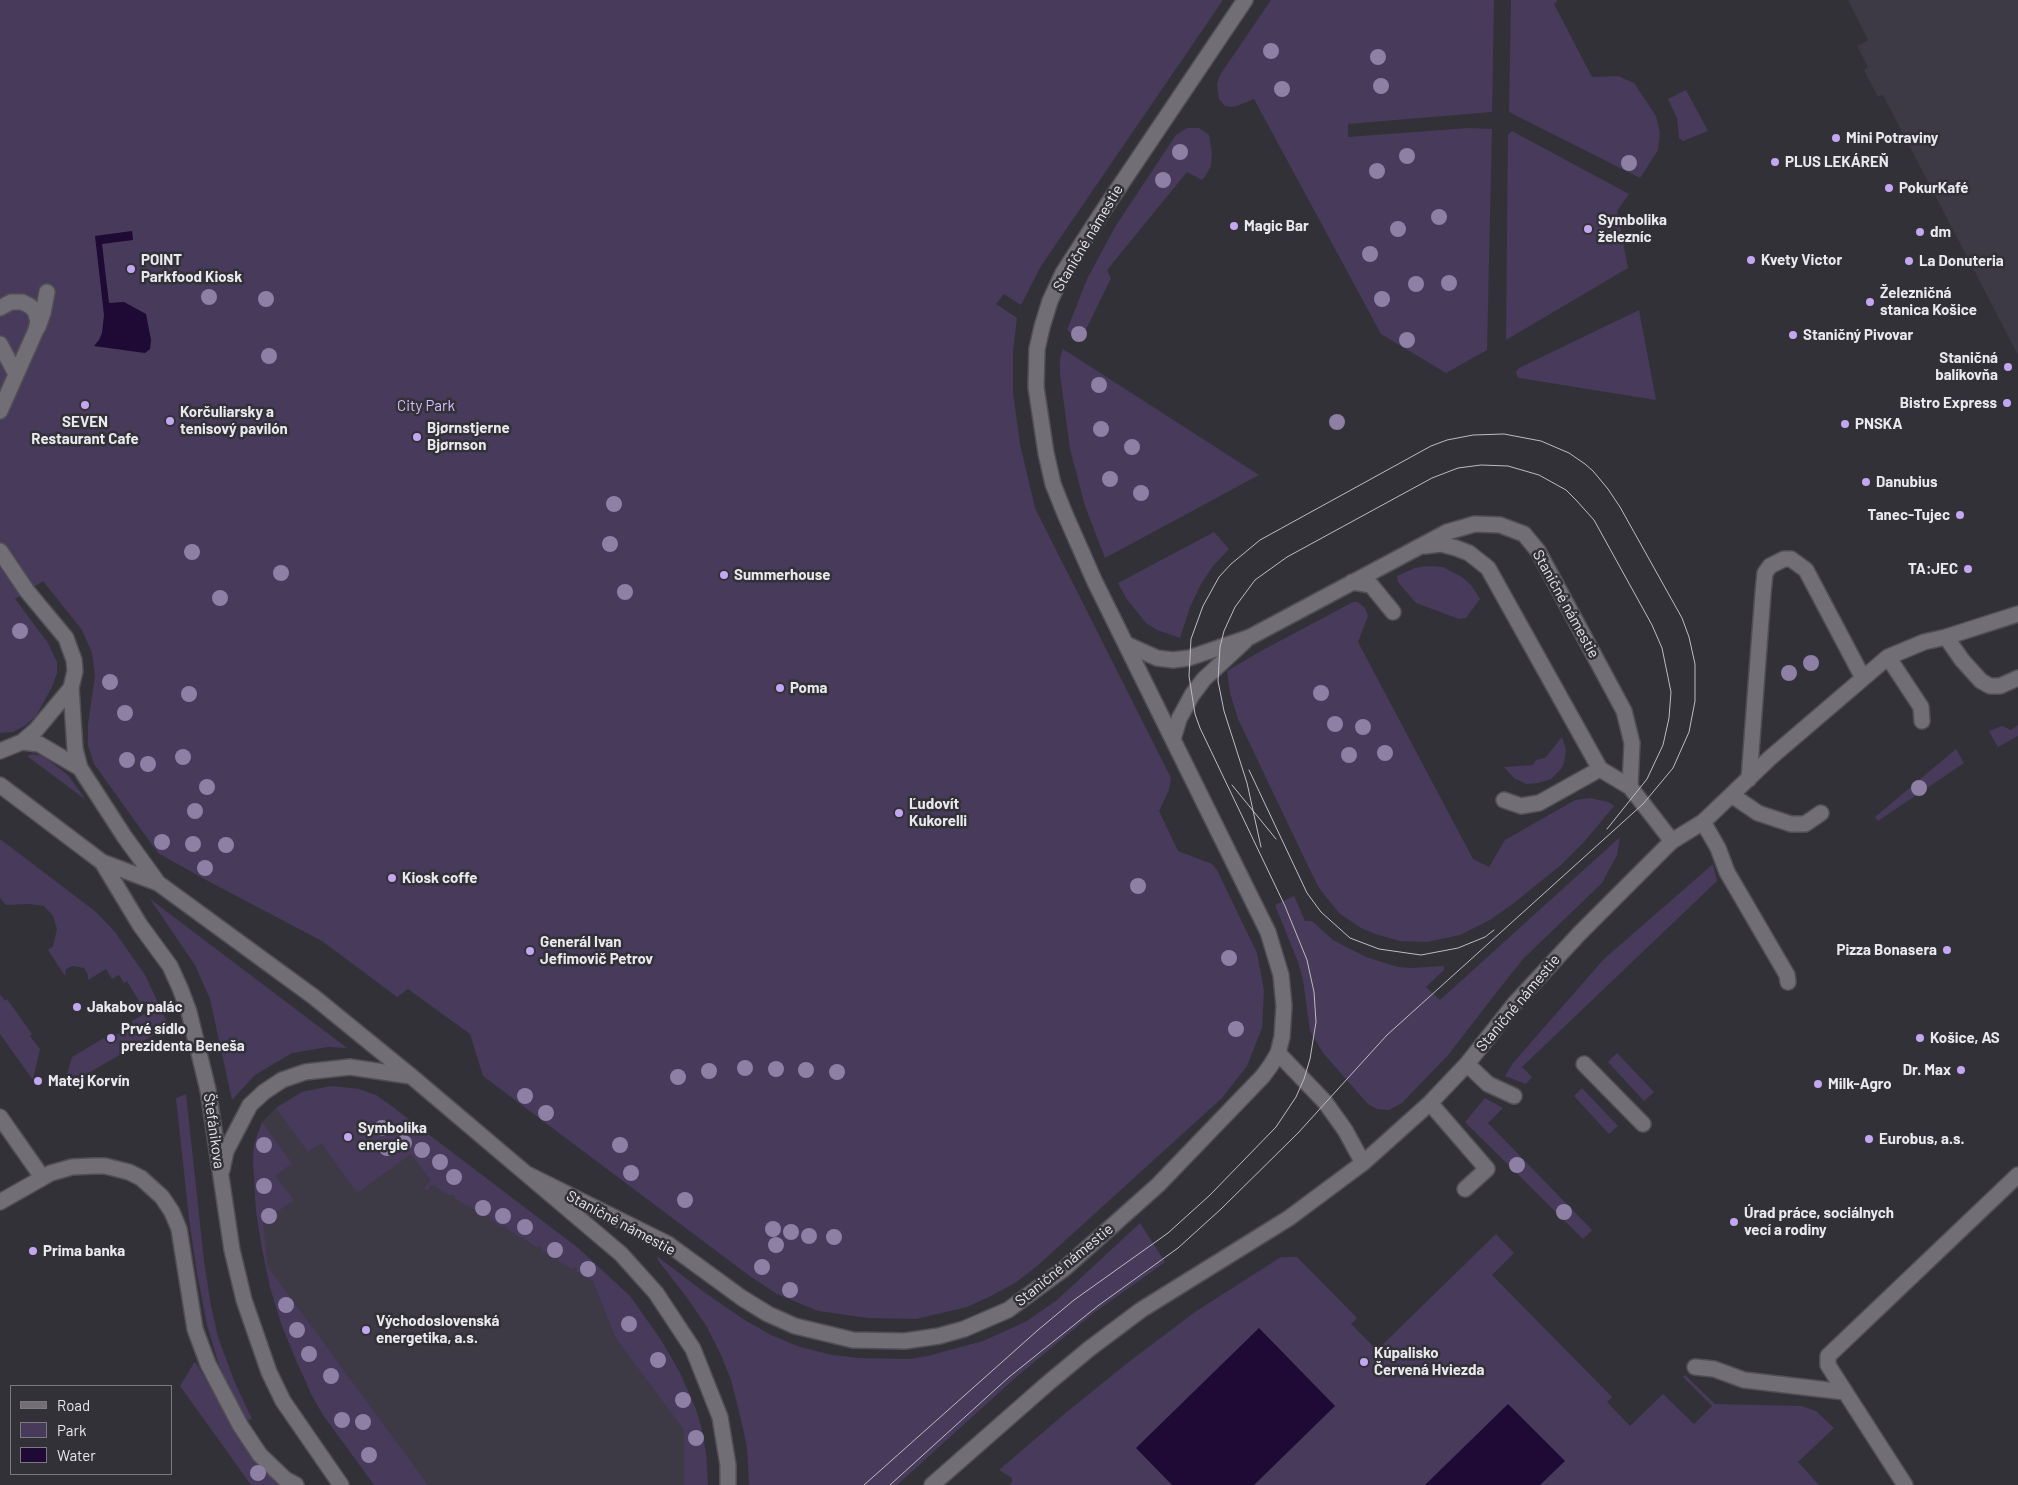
<!DOCTYPE html>
<html>
<head>
<meta charset="utf-8">
<style>
  body { margin:0 }
  #map { position:relative; width:2018px; height:1485px; overflow:hidden; background:#333138; font-family:Barlow,sans-serif }
  canvas { display:block }
  .legend { position:absolute; left:10px; top:1385px; width:162px; height:90px; box-sizing:border-box; background:#333138; border:1px solid #7c7a80; margin:0; padding:6px 9px; list-style:none; font-size:15px; color:#e9e8ec }
  .legend li { display:flex; align-items:center; gap:10px; height:25px }
  .legend b { width:25px; border:1px solid #7c7a80 }
</style>
</head>
<body>
<div id="map">
<canvas width="2018" height="1485"></canvas>
<ul class="legend">
<li><b style="height:6px;background:#716e76"></b>Road</li>
<li><b style="height:14px;background:#473a5b"></b>Park</li>
<li><b style="height:14px;background:#1f0935"></b>Water</li>
</ul>
</div>
<script>
const ctx = document.querySelector('canvas').getContext('2d');
ctx.lineJoin = 'round';
function fillPath(path, color) {
  ctx.fillStyle = color;
  ctx.fill(path, 'evenodd');
}
function shape(rows) {
  const path = new Path2D();
  for (const r of rows) {
    path.moveTo(r[0], r[1]);
    for (let i = 2; i < r.length; i += 2) path.lineTo(r[i], r[i + 1]);
  }
  return path;
}
function trace(path, color, width, dash) {
  ctx.strokeStyle = color;
  ctx.lineWidth = width;
  ctx.lineCap = dash ? 'butt' : 'round';
  ctx.setLineDash(dash || []);
  ctx.stroke(path);
}
function label(font, color, halo, rows, align = 'center') {
  ctx.font = font + ' Barlow,sans-serif';
  ctx.lineWidth = 5;
  ctx.setLineDash([]);
  ctx.textBaseline = 'middle';
  ctx.strokeStyle = halo;
  ctx.fillStyle = color;
  for (const [text, x, y, turn = 0] of rows) {
    ctx.save();
    ctx.translate(x, y);
    ctx.rotate((+turn || 0) * Math.PI / 180);
    ctx.textAlign = isNaN(turn) ? turn : align;
    if (halo) ctx.strokeText(text, 0, 0);
    ctx.fillText(text, 0, 0);
    ctx.restore();
  }
}
fillPath(shape([
  [1848,0,2018,0,2018,355,1883,95,1878,97,1864,70,1868,67,1857,46,1868,40],
  [331,1086,359,1089,376,1095,390,1105,578,1248,630,1296,661,1340,680,1373,695,1407,701,1426,706,1453,708,1485,375,1485,323,1415,297,1364,282,1326,270,1287,256,1211,253,1160,254,1145,262,1122,276,1108,302,1092]
]), '#3d3945');
fillPath(shape([
  [0,0,1223,0,1041,266,1021,305,1004,294,996,304,1017,318,1013,351,1013,393,1020,444,1035,508,1171,778,1169,790,1159,811,1178,851,1212,864,1217,870,1257,953,1264,990,1262,1028,1247,1066,1222,1098,1036,1267,1015,1283,989,1297,967,1307,916,1319,868,1318,818,1311,777,1294,751,1277,483,1076,470,1034,408,989,397,997,322,941,206,880,158,853,94,764,88,745,88,724,95,676,92,653,82,630,43,581,15,599,48,643,57,662,57,673,52,687,36,716,26,725,13,732,0,733],
  [1271,0,1494,0,1492,112,1348,124,1348,137,1469,128,1492,129,1487,350,1446,373,1381,334,1254,99,1237,106,1231,107,1225,106,1219,99,1217,84,1220,75],
  [1511,0,1558,0,1554,4,1592,77,1618,76,1634,83,1656,116,1660,133,1658,150,1640,178,1509,112],
  [1686,90,1708,131,1683,141,1679,138,1677,118,1668,99],
  [1187,128,1199,128,1209,135,1212,153,1211,166,1206,175,1202,180,1187,172,1107,270,1111,278,1081,340,1067,330,1087,279,1115,227,1176,135],
  [1512,131,1629,194,1617,211,1628,268,1506,340,1508,135],
  [1639,310,1656,400,1519,378,1517,376,1516,372,1519,368],
  [1063,349,1259,475,1105,558,1085,506,1070,449,1060,374,1060,359],
  [1214,532,1229,549,1213,566,1201,584,1190,607,1180,638,1157,630,1146,623,1126,598,1118,583],
  [1427,566,1443,567,1462,577,1471,585,1480,599,1466,618,1459,619,1416,603,1398,582,1397,576,1415,568],
  [1353,602,1358,602,1365,608,1368,616,1358,642,1473,859,1489,867,1505,840,1575,800,1590,798,1608,802,1614,806,1584,842,1561,865,1514,903,1490,920,1460,935,1427,942,1400,941,1375,934,1361,928,1339,913,1319,888,1309,868,1238,719,1230,693,1227,671,1261,651],
  [2018,725,2018,736,1998,747,1989,731,2002,726,2011,730],
  [1562,737,1566,750,1564,763,1561,769,1551,779,1538,783,1526,784,1514,778,1504,767,1533,765,1536,760,1545,758],
  [1956,749,1964,763,1878,821,1875,817],
  [33,754,43,756,68,775,86,800,27,756],
  [1620,837,1617,855,1602,883,1524,958,1499,989,1449,1054,1402,1103,1389,1110,1377,1109,1368,1104,1323,1053,1310,1031,1303,980,1298,962,1275,905,1294,896,1305,921,1312,921,1333,940,1366,957,1398,967,1411,968,1444,966,1444,970,1426,987,1440,1000],
  [0,839,96,912,115,932,145,975,169,1026,63,1088,72,1057,104,1038,106,1041,111,1038,133,1024,132,1021,146,1013,127,981,124,983,119,975,112,979,106,969,88,980,88,975,84,968,73,966,66,969,65,976,48,950,53,946,57,929,53,916,44,906,30,904,6,905,0,898],
  [1713,864,1717,881,1522,1067,1532,1077,1526,1084,1505,1076,1513,1063,1604,959],
  [150,899,347,1048,328,1047,292,1053,255,1075,232,1100,210,999,195,965],
  [0,994,5,1001,7,999,32,1034,30,1036,40,1049,33,1080,0,1034],
  [1617,1053,1654,1092,1644,1101,1608,1062],
  [331,1086,359,1089,376,1095,390,1105,578,1248,630,1296,661,1340,680,1373,695,1407,701,1426,706,1453,708,1485,684,1485,684,1430,615,1337,593,1281,576,1271,577,1268,574,1267,572,1269,558,1261,559,1258,557,1257,555,1259,541,1250,542,1248,539,1246,538,1248,524,1239,524,1238,520,1237,507,1229,507,1227,504,1226,503,1227,489,1219,490,1217,488,1215,486,1217,472,1208,470,1205,469,1207,454,1198,455,1196,453,1195,451,1196,437,1188,436,1184,434,1186,432,1185,426,1191,424,1187,431,1181,411,1154,357,1193,321,1143,308,1152,276,1108,302,1092],
  [1582,1088,1618,1126,1609,1134,1574,1096],
  [186,1094,204,1261,211,1306,218,1337,235,1383,252,1419,247,1421,229,1388,219,1365,207,1325,197,1273,189,1219,176,1098],
  [1485,1098,1503,1108,1488,1123,1592,1230,1583,1239,1465,1122],
  [262,1122,292,1163,275,1176,294,1200,263,1222,268,1267,428,1485,374,1485,323,1415,311,1394,282,1326,270,1287,262,1249,256,1211,253,1160,254,1145],
  [1140,1223,1165,1262,1091,1315,1015,1378,897,1485,749,1485,747,1448,743,1428,731,1380,721,1355,707,1327,688,1299,657,1259,658,1257,704,1292,743,1319,771,1335,797,1346,832,1355,859,1358,910,1359,928,1356,983,1341,1027,1321,1057,1300],
  [1496,1234,1514,1253,1492,1275,1612,1397,1607,1402,1630,1426,1663,1394,1694,1424,1712,1406,1683,1377,1685,1375,1715,1404,1802,1406,1816,1411,1834,1428,1798,1462,1819,1485,1009,1485,1012,1482,1012,1478,999,1470,1068,1411,1130,1361,1195,1312,1281,1257,1297,1257,1357,1318,1351,1324,1377,1350],
  [194,1363,196,1363,228,1417,281,1485,251,1485,180,1386]
]), '#473a5b');
fillPath(shape([
  [132,231,133,240,102,244,109,303,124,302,146,314,151,340,150,349,145,353,94,346,99,340,102,333,104,315,95,236],
  [1259,1328,1335,1406,1254,1485,1172,1485,1136,1448],
  [1508,1404,1565,1461,1540,1485,1425,1485]
]), '#1f0935');
const minor = shape([
  [0,308,11,302,22,302,30,306,35,311,38,321,36,330,0,411],
  [38,327,43,313,47,292],
  [0,344,16,374],
  [1425,546,1441,544,1456,548,1469,553,1488,568,1600,769,1630,787,1672,841],
  [0,551,27,591,66,638,74,660,75,671,71,688,75,749,80,768,124,836,158,883],
  [1352,582,1371,585,1393,612],
  [1946,637,1962,660,1981,681,1990,686,2000,686,2018,678],
  [1126,644,1157,658,1173,660,1189,658,1250,637,1447,532,1475,524,1500,525,1524,534,1538,551,1624,711,1632,743,1630,787],
  [1922,721,1921,707,1888,657,1924,642,1946,637,2018,614],
  [1173,739,1179,719,1192,695,1204,679,1245,641],
  [22,742,39,744,80,768],
  [0,751,22,742,36,730,71,688],
  [1749,779,1763,593,1765,573,1770,566,1784,559,1791,559,1806,570,1863,678],
  [0,785,102,862,158,883,314,997,411,1076,621,1254,656,1293,693,1349,720,1417,728,1465,728,1485],
  [1733,796,1758,813,1791,824,1805,824,1821,813],
  [1504,800,1521,806,1539,803,1600,769],
  [1703,822,1718,848,1727,872,1787,975,1788,982],
  [102,862,140,925,170,966,180,988,189,1012,208,1090,232,1250,244,1300,269,1372,283,1401,341,1485],
  [1278,1053,1325,1102,1345,1130,1363,1163],
  [1467,1064,1488,1084,1514,1096],
  [1584,1064,1643,1124],
  [1430,1103,1487,1169,1465,1189],
  [0,1117,42,1177],
  [222,1170,226,1151,250,1105,264,1092,282,1080,305,1072,350,1067,410,1076],
  [527,1174,668,1244,742,1298,768,1314,795,1326,853,1340,905,1341,939,1336,964,1329,1008,1310,1065,1268,1158,1185,1263,1076,1271,1065,1278,1053,1282,1037,1284,1006,1281,975,1268,932,1094,580,1065,514,1053,484,1046,453,1036,387,1037,349,1042,327,1050,301,1063,273,1101,214,1245,0],
  [0,1202,51,1173,72,1167,93,1166,105,1166,129,1172,141,1178,162,1197,172,1212,179,1229,195,1329,208,1364,240,1425,260,1455,285,1479,296,1485],
  [1695,1367,1714,1369,1744,1380,1845,1392],
  [932,1485,1047,1384,1089,1349,1141,1310,1289,1218,1363,1163,1430,1103,1467,1064,1516,1002,1579,934,1672,841,1703,822,1770,758,1888,657],
  [1905,1485,1833,1373,1828,1365,1828,1356,2018,1175]
]);
trace(minor, '#514f54', 18);
trace(minor, '#716e76', 15);
trace(shape([
  [1249,770,1307,893,1321,912,1350,938,1379,949,1421,955,1458,948,1485,937,1494,930],
  [1232,785,1276,839],
  [1261,847,1247,783,1224,711,1218,681,1220,647,1224,631,1235,607,1255,580,1287,557,1432,478,1458,468,1481,465,1508,466,1539,475,1566,490,1576,500,1594,520,1652,625,1662,648,1671,692,1669,718,1663,745,1647,779,1607,829],
  [864,1485,1038,1330,1074,1300,1168,1233,1210,1195,1276,1127,1296,1097,1304,1079,1310,1059,1316,1022,1314,992,1307,960,1285,906,1200,728,1195,714,1189,676,1191,639,1203,606,1219,577,1231,564,1260,540,1431,446,1447,440,1473,435,1504,434,1541,441,1569,453,1585,464,1593,471,1608,489,1620,507,1682,618,1689,637,1695,664,1695,701,1689,732,1673,768,1643,804,1387,1035,1298,1133,1221,1209,1178,1248,1099,1305,1009,1377,890,1485]
]), '#bdbcc0', 1);
ctx.fillStyle = '#8e7fa5';
for (const [x, y] of [
  [1271,51],
  [1378,57],
  [1381,86],
  [1282,89],
  [1180,152],
  [1407,156],
  [1629,163],
  [1377,171],
  [1163,180],
  [1439,217],
  [1398,229],
  [1370,254],
  [1449,283],
  [1416,284],
  [209,297],
  [266,299],
  [1382,299],
  [1079,334],
  [1407,340],
  [269,356],
  [1099,385],
  [1337,422],
  [1101,429],
  [1132,447],
  [1110,479],
  [1141,493],
  [614,504],
  [610,544],
  [192,552],
  [281,573],
  [625,592],
  [220,598],
  [20,631],
  [1811,663],
  [1789,673],
  [110,682],
  [1321,693],
  [189,694],
  [125,713],
  [1335,724],
  [1363,727],
  [1385,753],
  [1349,755],
  [183,757],
  [127,760],
  [148,764],
  [207,787],
  [1919,788],
  [195,811],
  [162,842],
  [193,844],
  [226,845],
  [205,868],
  [1138,886],
  [1229,958],
  [1236,1029],
  [745,1068],
  [776,1069],
  [806,1070],
  [709,1071],
  [837,1072],
  [678,1077],
  [525,1096],
  [546,1113],
  [382,1128],
  [404,1143],
  [264,1145],
  [620,1145],
  [387,1148],
  [422,1150],
  [440,1162],
  [1517,1165],
  [631,1173],
  [454,1177],
  [264,1186],
  [685,1200],
  [483,1208],
  [1564,1212],
  [269,1216],
  [503,1216],
  [525,1227],
  [773,1229],
  [791,1232],
  [809,1236],
  [834,1237],
  [776,1245],
  [555,1250],
  [762,1267],
  [588,1269],
  [790,1290],
  [286,1305],
  [629,1324],
  [297,1330],
  [309,1354],
  [658,1360],
  [331,1376],
  [683,1400],
  [342,1420],
  [363,1422],
  [696,1438],
  [369,1455],
  [258,1473]
]) {
  ctx.beginPath();
  ctx.arc(x, y, 8, 0, 2 * Math.PI);
  ctx.fill();
}
for (const [x, y, r, color] of [
  [1836,138,5,"#c4a7f1"],
  [1775,162,5,"#c4a7f1"],
  [1889,188,5,"#c4a7f1"],
  [1234,226,5,"#c4a7f1"],
  [1588,229,5,"#c4a7f1"],
  [1920,232,5,"#c4a7f1"],
  [1751,260,5,"#c4a7f1"],
  [1909,261,5,"#c4a7f1"],
  [131,269,5,"#c4a7f1"],
  [1870,302,5,"#c4a7f1"],
  [1793,335,5,"#c4a7f1"],
  [2008,367,5,"#c4a7f1"],
  [2007,403,5,"#c4a7f1"],
  [85,405,5,"#c4a7f1"],
  [170,421,5,"#c4a7f1"],
  [1845,424,5,"#c4a7f1"],
  [417,437,5,"#c4a7f1"],
  [1866,482,5,"#c4a7f1"],
  [1960,515,5,"#c4a7f1"],
  [1968,569,5,"#c4a7f1"],
  [724,575,5,"#c4a7f1"],
  [780,688,5,"#c4a7f1"],
  [899,813,5,"#c4a7f1"],
  [392,878,5,"#c4a7f1"],
  [1947,950,5,"#c4a7f1"],
  [530,951,5,"#c4a7f1"],
  [77,1007,5,"#c4a7f1"],
  [111,1038,5,"#c4a7f1"],
  [1920,1038,5,"#c4a7f1"],
  [1961,1070,5,"#c4a7f1"],
  [38,1081,5,"#c4a7f1"],
  [1818,1084,5,"#c4a7f1"],
  [348,1137,5,"#c4a7f1"],
  [1869,1139,5,"#c4a7f1"],
  [1734,1222,5,"#c4a7f1"],
  [33,1251,5,"#c4a7f1"],
  [366,1330,5,"#c4a7f1"],
  [1364,1362,5,"#c4a7f1"]
]) {
  const dot = new Path2D();
  dot.arc(x, y, r, 0, 2 * Math.PI);
  ctx.fillStyle = color;
  ctx.fill(dot);
  trace(dot, '#333138', 2);
}
label('bold 15px', '#e9e8ec', '#333138', [
  ["Mini Potraviny",1846,138],
  ["PLUS LEKÁREŇ",1785,162],
  ["PokurKafé",1899,188],
  ["Symbolika",1598,220],
  ["železníc",1598,237],
  ["Magic Bar",1244,226],
  ["dm",1930,232],
  ["POINT",141,260],
  ["Parkfood Kiosk",141,277],
  ["Kvety Victor",1761,260],
  ["La Donuteria",1919,261],
  ["Železničná",1880,293],
  ["stanica Košice",1880,310],
  ["Staničný Pivovar",1803,335],
  ["Staničná",1998,358,"right"],
  ["balíkovňa",1998,375,"right"],
  ["Bistro Express",1997,403,"right"],
  ["Korčuliarsky a",180,412],
  ["tenisový pavilón",180,429],
  ["SEVEN",85,422,"center"],
  ["Restaurant Cafe",85,439,"center"],
  ["PNSKA",1855,424],
  ["Bjørnstjerne",427,428],
  ["Bjørnson",427,445],
  ["Danubius",1876,482],
  ["Tanec-Tujec",1950,515,"right"],
  ["TA:JEC",1958,569,"right"],
  ["Summerhouse",734,575],
  ["Poma",790,688],
  ["Ľudovít",909,804],
  ["Kukorelli",909,821],
  ["Kiosk coffe",402,878],
  ["Generál Ivan",540,942],
  ["Jefimovič Petrov",540,959],
  ["Pizza Bonasera",1937,950,"right"],
  ["Jakabov palác",87,1007],
  ["Prvé sídlo",121,1029],
  ["prezidenta Beneša",121,1046],
  ["Košice, AS",1930,1038],
  ["Dr. Max",1951,1070,"right"],
  ["Matej Korvín",48,1081],
  ["Milk-Agro",1828,1084],
  ["Symbolika",358,1128],
  ["energie",358,1145],
  ["Eurobus, a.s.",1879,1139],
  ["Úrad práce, sociálnych",1744,1213],
  ["vecí a rodiny",1744,1230],
  ["Prima banka",43,1251],
  ["Východoslovenská",376,1321],
  ["energetika, a.s.",376,1338],
  ["Kúpalisko",1374,1353],
  ["Červená Hviezda",1374,1370]
], 'left');
label('15px', '#e9e8ec', '#333138', [
  ["Staničné námestie",1088,238,-59],
  ["Staničné námestie",1566,604,61],
  ["Staničné námestie",1518,1003,-50],
  ["Štefánikova",214,1131,82],
  ["Staničné námestie",621,1223,28],
  ["Staničné námestie",1064,1265,-39]
]);
label('15px', '#d8bffe', '#333138', [
  ["City Park",426,406]
]);
</script>
</body>
</html>
